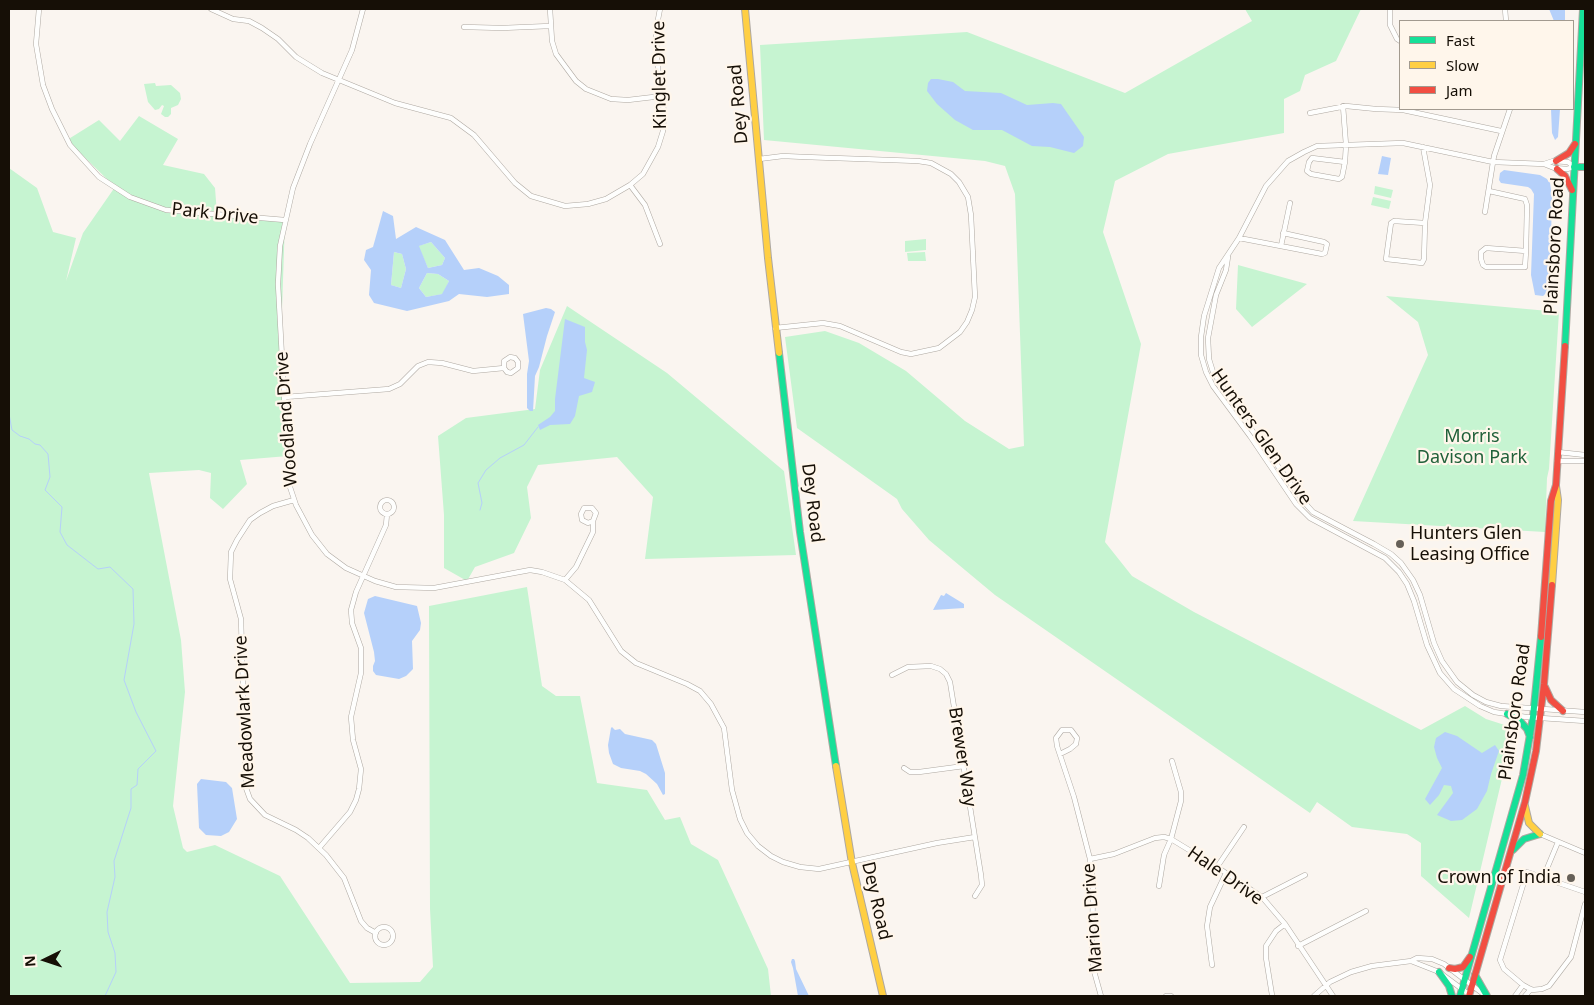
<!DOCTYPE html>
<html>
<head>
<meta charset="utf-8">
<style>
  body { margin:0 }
  #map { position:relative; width:1594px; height:1005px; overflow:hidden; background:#faf5f0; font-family:"Noto Sans",sans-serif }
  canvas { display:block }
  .frame { position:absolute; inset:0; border:10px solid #160f06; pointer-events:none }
  .legend { position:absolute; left:1399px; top:20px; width:175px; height:90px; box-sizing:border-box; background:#fff6eb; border:1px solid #a29a8f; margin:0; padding:6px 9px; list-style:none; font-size:15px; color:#160f06 }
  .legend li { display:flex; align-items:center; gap:10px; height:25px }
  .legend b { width:25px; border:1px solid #a29a8f }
  .north { position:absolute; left:20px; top:935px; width:50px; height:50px; -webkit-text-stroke:4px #fff6eb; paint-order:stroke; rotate:266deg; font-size:14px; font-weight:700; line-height:20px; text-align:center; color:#160f06 }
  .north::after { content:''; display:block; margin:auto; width:18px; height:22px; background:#160f06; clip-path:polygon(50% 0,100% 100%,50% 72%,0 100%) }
</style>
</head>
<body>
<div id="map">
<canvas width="1594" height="1005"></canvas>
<div class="frame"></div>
<ul class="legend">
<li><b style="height:6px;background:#16e098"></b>Fast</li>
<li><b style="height:6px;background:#ffcf43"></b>Slow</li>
<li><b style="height:6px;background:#f24e42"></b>Jam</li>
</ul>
<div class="north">N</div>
</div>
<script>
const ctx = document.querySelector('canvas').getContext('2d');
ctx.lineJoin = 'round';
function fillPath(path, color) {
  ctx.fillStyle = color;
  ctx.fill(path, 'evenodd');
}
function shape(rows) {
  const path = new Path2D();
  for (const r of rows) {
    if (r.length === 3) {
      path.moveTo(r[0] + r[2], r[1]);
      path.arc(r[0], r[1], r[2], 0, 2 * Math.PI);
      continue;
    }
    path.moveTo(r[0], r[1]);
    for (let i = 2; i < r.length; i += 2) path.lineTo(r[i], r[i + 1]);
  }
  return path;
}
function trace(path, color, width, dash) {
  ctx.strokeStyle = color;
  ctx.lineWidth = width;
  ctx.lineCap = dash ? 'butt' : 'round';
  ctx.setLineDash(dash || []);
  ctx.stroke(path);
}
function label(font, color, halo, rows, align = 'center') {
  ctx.font = font + ' "Noto Sans",sans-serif';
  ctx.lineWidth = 4.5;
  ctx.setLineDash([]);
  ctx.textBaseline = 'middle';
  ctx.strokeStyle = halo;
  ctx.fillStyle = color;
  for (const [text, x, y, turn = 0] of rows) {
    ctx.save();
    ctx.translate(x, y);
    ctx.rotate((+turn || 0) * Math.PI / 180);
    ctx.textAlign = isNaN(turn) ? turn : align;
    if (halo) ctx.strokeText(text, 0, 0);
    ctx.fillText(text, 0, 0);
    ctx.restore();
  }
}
fillPath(shape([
  [1245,9,1361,9,1336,61,1305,75,1300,91,1284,99,1284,133,1168,154,1115,181,1103,232,1141,344,1105,542,1132,576,1194,612,1421,730,1465,706,1486,719,1514,728,1469,918,1421,876,1421,843,1407,834,1352,827,1317,802,1310,813,995,595,929,540,902,509,897,499,797,428,785,337,825,331,859,343,906,371,965,421,1009,449,1024,446,1015,194,1005,166,985,161,764,140,760,45,967,32,1125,93,1252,21],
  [155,83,156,86,171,85,180,93,181,99,178,105,171,108,171,114,168,117,165,117,161,114,164,106,162,105,159,109,155,110,148,102,144,84],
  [139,116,178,139,163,165,204,174,215,188,217,214,285,220,281,340,288,456,240,460,247,484,223,509,210,498,211,473,199,470,149,473,181,640,185,692,173,806,183,848,187,852,215,845,280,876,350,983,420,982,433,967,430,909,429,606,527,587,542,686,556,696,580,696,597,783,647,790,665,820,680,817,691,844,718,860,768,969,771,996,9,996,9,168,37,188,53,232,76,238,66,281,83,233,115,187,67,140,99,120,120,141],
  [1375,186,1393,190,1391,198,1374,194],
  [1373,197,1391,201,1389,209,1371,205],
  [926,239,926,250,905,252,905,241],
  [431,242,445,258,442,265,428,268,418,246],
  [394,252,402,254,406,269,401,288,391,285],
  [925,252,926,261,908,261,907,253],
  [1238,265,1307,284,1252,327,1236,309],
  [427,273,438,274,449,281,443,294,426,297,419,288],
  [1386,296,1559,312,1549,469,1547,478,1545,532,1353,521,1428,355,1418,322],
  [567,306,667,373,784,471,796,555,645,559,653,497,617,457,538,465,527,487,531,518,514,553,475,567,467,581,444,568,444,515,438,436,466,418,535,409,540,370]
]), '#c6f4d1');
fillPath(shape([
  [1549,9,1565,9,1565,21,1554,21],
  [931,79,938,79,953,82,965,91,1001,93,1027,105,1053,103,1061,104,1084,137,1083,146,1074,153,1050,147,1032,146,1002,130,973,130,955,120,937,104,927,91,928,83],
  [1551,109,1560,109,1558,137,1555,140,1552,133],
  [1382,156,1391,158,1388,175,1378,174],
  [1504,170,1540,175,1547,179,1550,183,1552,196,1550,279,1549,290,1543,296,1535,295,1531,275,1534,194,1531,189,1528,187,1501,183,1499,180,1500,173],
  [383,211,393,216,396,239,416,227,445,240,464,270,479,268,498,276,509,285,509,294,487,297,459,294,449,301,407,311,374,303,369,295,371,270,364,260,366,250,373,247],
  [431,242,445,258,442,265,428,268,419,246],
  [394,252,402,254,406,269,401,288,391,285],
  [427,273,438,274,449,281,442,294,426,297,419,288],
  [546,308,551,309,555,312,547,336,539,367,535,376,533,411,530,411,527,408,527,374,529,361,523,314],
  [565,319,585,327,585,342,587,350,584,378,595,382,592,392,579,396,575,416,570,424,550,425,540,430,538,425,550,417,555,411,555,399],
  [946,593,964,604,964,608,933,610,941,595,944,596],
  [375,596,417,606,421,623,420,630,412,641,413,669,406,676,399,679,376,675,373,671,373,666,375,661,374,652,364,613,368,599],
  [612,727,615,730,620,729,625,734,652,740,656,744,665,773,665,794,663,795,657,784,646,774,640,771,621,768,613,764,609,753,608,745,611,728],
  [1445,732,1457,736,1482,753,1495,745,1499,751,1491,774,1487,791,1477,809,1462,820,1451,821,1437,815,1453,793,1451,786,1444,785,1439,795,1430,805,1425,799,1442,768,1437,758,1434,747,1436,738],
  [201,779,226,782,232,788,237,819,229,832,221,836,206,835,199,828,197,784],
  [792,959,794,959,795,961,796,969,809,996,798,996,793,968,791,962]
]), '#b5d0fa');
trace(shape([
  [9,414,12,430,20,436,29,439,35,444,40,445,48,454,50,477,45,490,62,507,60,532,67,545,98,569,110,567,133,589,134,624,124,680,136,712,156,751,138,769,137,785,131,789,131,808,114,861,115,877,107,912,108,932,115,953,116,972,105,996],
  [480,510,482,503,478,483,486,470,500,458,524,445,538,427]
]), '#b5d0fa', 1);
const street = shape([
  [39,9,36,44,43,85,52,109,70,145,99,177,130,197,166,210,285,220],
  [211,9,233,19,249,21,262,28,278,39,296,57,322,73,395,103,451,118,474,135,515,183,531,196,565,206,588,204,606,199,630,185,643,174,658,147,663,131,664,112,657,61,656,30,660,9],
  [363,9,352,50,310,144,293,188,280,246,278,284,288,468,290,487,296,505,312,535,327,554,346,568,375,581,396,587,434,588,530,570,542,572,565,580,589,600,621,651,636,663,687,684,700,691,711,704,724,728,732,790,740,819,747,833,758,846,771,856,783,862,800,867,819,869,937,843,975,837],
  [550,9,552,41,556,54,576,81,586,89,611,99,628,100,662,96],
  [1390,9,1390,25,1397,39,1400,41],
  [1505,9,1506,21],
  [464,27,502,28,550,26],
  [1343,106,1346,145,1345,162,1342,177,1339,179,1311,174,1307,171,1309,162,1312,158,1345,162],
  [1310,113,1346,106,1376,109,1403,110,1501,131],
  [1423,147,1430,185,1425,223],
  [759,159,783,156,805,157,918,161,931,163,951,174,959,182,968,197,971,215,975,297,972,310,967,322,960,332,939,348,911,354,901,352,840,326,823,323,775,328],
  [1544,164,1554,168,1567,169,1574,167],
  [1574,167,1568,162,1553,161,1544,164,1493,162,1403,143,1317,146,1304,152,1288,161,1266,186,1239,238,1219,268,1204,316,1201,337,1201,355,1206,372,1213,386,1250,436,1296,504,1310,518,1385,558,1399,572,1407,584,1414,601,1427,645,1440,673,1454,689,1480,706,1494,712,1526,717,1585,721],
  [630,185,645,205,660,244],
  [1489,191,1525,199,1527,205,1526,251],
  [1485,212,1494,156,1510,109],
  [1394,221,1425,223,1424,259,1422,263,1386,259,1391,223,1394,221],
  [1239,238,1322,254,1325,253,1327,244,1324,242,1283,233],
  [1281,246,1290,203],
  [1486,248,1526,251,1525,267,1486,267,1483,265,1481,259,1481,252,1486,248],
  [1228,257,1226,270,1216,295,1208,338,1209,359,1213,372,1246,422,1304,502,1313,512,1374,544,1391,554,1401,563,1413,580,1420,595,1434,643,1442,661,1457,682,1473,695,1486,702,1501,706,1585,712],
  [285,397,389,389,400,384,418,366,428,362,442,363,473,371,504,368,507,372,511,373,518,368,518,362,515,358,510,357,504,361,504,368],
  [1558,452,1585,455],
  [1557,461,1585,461],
  [387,507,7],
  [294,500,273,506,260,513,250,520,237,540,231,552,230,579,241,619,246,788,250,799,265,815,296,830,308,838,326,855,344,878,361,921,367,928,376,933],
  [565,580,576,567,593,532,593,521,596,513,592,508,584,508,581,514,582,520,588,523,593,521],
  [892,675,908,667,931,666,940,669,946,674,950,682,981,875,982,885,975,896],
  [1060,754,1070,749,1076,744,1077,738,1071,730,1062,730,1056,738,1057,746,1074,797,1090,859,1093,885,1092,953,1094,971,1101,996],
  [904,768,910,772,919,772,964,766],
  [1540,834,1585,853],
  [319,848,350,812,356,800,359,789,361,769,353,740,351,717,361,673,361,648,352,623,351,610,356,592,386,525,387,514],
  [1090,859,1114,854,1155,838,1164,837,1171,839,1217,867,1262,897,1285,924,1333,996],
  [1217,867,1244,827],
  [1543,878,1558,842],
  [1159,886,1164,855,1171,839,1181,801,1181,792,1172,761],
  [1585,892,1527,872,1500,960,1504,969,1523,985,1532,990,1542,989,1549,986,1571,957,1585,904],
  [1262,897,1305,875],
  [384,936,9],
  [1298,946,1366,911],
  [1411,961,1439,972,1470,995],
  [1212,965,1207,926,1210,907,1226,873],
  [1272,995,1266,958,1266,946,1276,931,1285,924],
  [1166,996,1171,996],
  [1314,996,1330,982,1351,972,1372,966,1411,961,1417,958,1432,959,1444,964,1486,996],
  [1515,996,1523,985],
  [1525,996,1531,989]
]);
const fast = shape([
  [1574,167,1585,167],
  [1565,346,1583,9],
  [779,353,800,532,836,766],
  [1507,714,1520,721,1527,729,1530,737],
  [1513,850,1524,839,1540,834],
  [1439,972,1449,986,1452,996],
  [1475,975,1487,996],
  [1460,996,1523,775,1533,717,1541,637]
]);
const slow = shape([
  [745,9,768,258,779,353],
  [1552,585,1558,500,1556,486],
  [836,766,852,863,883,996],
  [1525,806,1529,823,1540,834]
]);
const jam = shape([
  [1556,161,1569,153,1575,144],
  [1557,169,1565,176,1572,190],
  [1541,637,1551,501,1556,485,1565,346],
  [1545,687,1551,700,1563,711],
  [1449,968,1455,969,1463,967,1470,957],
  [1469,996,1525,802,1536,751,1544,684,1552,585]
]);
trace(street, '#aea8a1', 5.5);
trace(fast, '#aea8a1', 8);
trace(slow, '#aea8a1', 8);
trace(jam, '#aea8a1', 8);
trace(street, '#fefefd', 4.5);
trace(fast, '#16e098', 6);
trace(slow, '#ffcf43', 6);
trace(jam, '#f24e42', 6);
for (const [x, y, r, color] of [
  [1400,544,5,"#666058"],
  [1571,878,5,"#666058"]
]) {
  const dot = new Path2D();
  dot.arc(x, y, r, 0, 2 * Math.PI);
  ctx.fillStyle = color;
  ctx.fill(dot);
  trace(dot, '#fff6eb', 2);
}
label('18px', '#160f06', '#fff6eb', [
  ["Kinglet Drive",660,75,-91],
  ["Dey Road",739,104,-95],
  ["Park Drive",215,214,6],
  ["Plainsboro Road",1555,246,-87],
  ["Woodland Drive",287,419,-94],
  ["Hunters Glen Drive",1261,437,55],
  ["Dey Road",812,503,83],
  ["Meadowlark Drive",245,712,-93],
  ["Plainsboro Road",1515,712,-82],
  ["Brewer Way",962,757,81],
  ["Hale Drive",1225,876,35],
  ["Dey Road",876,901,77],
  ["Marion Drive",1093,918,-94]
]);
label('18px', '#21613a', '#fff6eb', [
  ["Morris",1472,437],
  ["Davison Park",1472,458]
]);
label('18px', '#160f06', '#fff6eb', [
  ["Hunters Glen",1410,534],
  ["Leasing Office",1410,555],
  ["Crown of India",1561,878,"right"]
], 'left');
</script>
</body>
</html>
